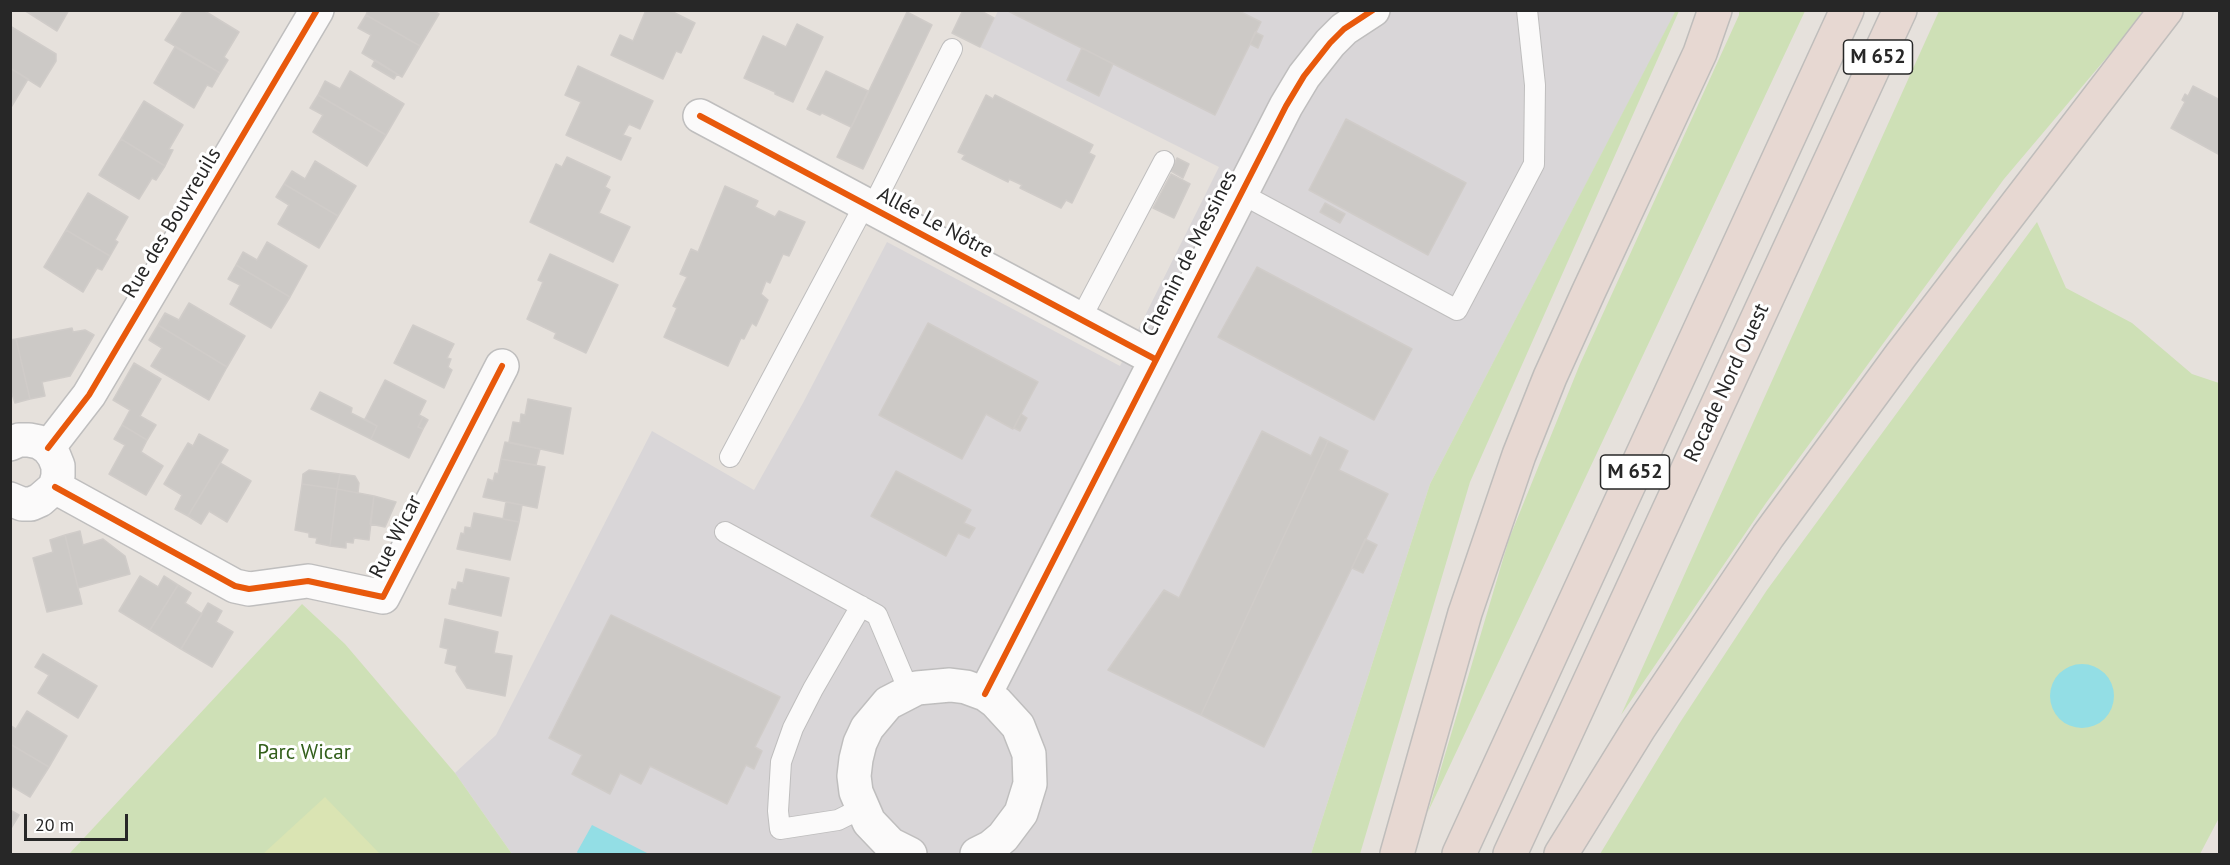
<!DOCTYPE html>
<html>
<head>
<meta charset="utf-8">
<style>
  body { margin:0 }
  #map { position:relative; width:2230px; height:865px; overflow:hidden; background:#e6e1dc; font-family:"PT Sans",sans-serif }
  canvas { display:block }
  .frame { position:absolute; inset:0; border:12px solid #272727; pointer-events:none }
  .scale { position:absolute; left:24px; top:814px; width:104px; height:27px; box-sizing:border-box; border:3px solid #272727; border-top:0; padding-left:8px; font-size:18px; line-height:21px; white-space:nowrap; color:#272727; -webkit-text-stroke:4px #fff; paint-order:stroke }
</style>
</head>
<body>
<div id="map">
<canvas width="2230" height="865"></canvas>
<div class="frame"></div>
<div class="scale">20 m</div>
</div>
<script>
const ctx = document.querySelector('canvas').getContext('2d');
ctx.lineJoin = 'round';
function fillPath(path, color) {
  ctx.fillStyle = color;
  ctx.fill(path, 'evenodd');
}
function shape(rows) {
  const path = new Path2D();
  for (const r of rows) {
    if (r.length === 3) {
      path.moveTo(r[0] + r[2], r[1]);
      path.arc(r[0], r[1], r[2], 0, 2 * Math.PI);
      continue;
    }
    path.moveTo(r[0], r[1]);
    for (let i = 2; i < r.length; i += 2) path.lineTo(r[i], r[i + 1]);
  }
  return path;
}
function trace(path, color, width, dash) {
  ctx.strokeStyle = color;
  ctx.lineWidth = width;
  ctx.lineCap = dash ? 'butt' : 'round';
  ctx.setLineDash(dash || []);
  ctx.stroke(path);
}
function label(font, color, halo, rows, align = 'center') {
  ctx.font = font + ' "PT Sans",sans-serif';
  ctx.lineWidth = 6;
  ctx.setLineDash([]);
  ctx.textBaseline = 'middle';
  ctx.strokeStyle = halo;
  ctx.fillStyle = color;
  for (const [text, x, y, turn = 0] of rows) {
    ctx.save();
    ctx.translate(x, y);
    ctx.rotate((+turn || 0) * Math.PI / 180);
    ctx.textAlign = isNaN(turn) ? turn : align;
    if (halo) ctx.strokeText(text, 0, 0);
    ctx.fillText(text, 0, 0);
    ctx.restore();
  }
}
fillPath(shape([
  [998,11,1676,11,1430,484,1311,854,512,854,455,773,496,735,652,431,754,490,803,403,887,242,1120,366,1219,167,980,47]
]), '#d9d6d8');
fillPath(shape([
  [1676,10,1679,11,1470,482,1360,854,1311,854,1430,484],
  [1739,11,1805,11,1428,812,1509,539,1580,364,1739,15],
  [1939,11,2146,11,2004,179,1766,503,1621,715],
  [2037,222,2066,288,2132,323,2192,374,2219,383,2220,816,2200,854,1600,854,1679,724,1767,590],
  [302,604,345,644,455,773,512,854,69,854]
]), '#cee0b6');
fillPath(shape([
  [325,797,380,854,265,854,264,853]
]), '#dae4b3');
fillPath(shape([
  [2082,696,32],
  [592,825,649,854,578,854,577,852]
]), '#93dee5');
const building = shape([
  [24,10,69,10,57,31,24,10],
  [184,10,203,10,239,32,224,57,228,60,220,73,165,40,184,10],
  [368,10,432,10,439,14,420,46,366,15,368,10],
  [646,10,669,10,695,23,681,53,676,51,663,79,611,55,620,35,633,41,646,10],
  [963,10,979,10,994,18,980,47,952,33,963,10],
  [1006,10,1237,10,1261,22,1215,115,1006,10],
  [907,12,932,25,863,169,837,157,907,12],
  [366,15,420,46,402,77,362,53,371,35,358,28,366,15],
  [797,24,823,37,793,102,775,94,775,92,744,78,763,36,786,47,797,24],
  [10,26,56,54,56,61,40,87,10,68,10,26],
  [1255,32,1263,36,1258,48,1250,44,1255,32],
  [175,47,220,73,212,87,207,85,194,108,154,83,175,47],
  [1082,48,1113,64,1099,96,1067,80,1082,48],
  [375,60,397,74,394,79,372,66,375,60],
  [578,66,653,101,640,129,629,124,623,135,631,138,621,160,566,135,581,102,565,95,578,66],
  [10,68,28,79,10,109,10,68],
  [350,71,404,104,386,135,318,95,325,81,340,89,350,71],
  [826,71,868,91,851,127,822,113,820,115,807,109,826,71],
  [2193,86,2220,100,2220,155,2171,128,2185,102,2182,100,2185,94,2188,96,2193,86],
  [318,95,386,135,367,166,313,132,323,115,310,108,318,95],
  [986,95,993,99,995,95,1093,145,1089,153,1095,156,1072,203,1066,200,1061,208,1020,188,1022,185,1009,179,1008,182,962,159,965,155,958,152,986,95],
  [144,101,183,125,169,149,173,150,165,166,121,139,144,101],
  [1346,119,1466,183,1428,255,1309,190,1346,119],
  [121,139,165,166,156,180,152,178,139,199,99,175,121,139],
  [567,157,610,177,605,187,610,190,599,213,630,227,613,262,530,222,556,164,562,167,567,157],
  [1177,158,1189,164,1183,178,1171,171,1177,158],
  [315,161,356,186,338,216,284,184,292,171,305,179,315,161],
  [1171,174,1190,184,1174,218,1153,208,1171,174],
  [284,184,338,216,319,248,278,224,289,205,276,197,284,184],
  [725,186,758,201,755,207,775,217,779,211,805,222,789,256,783,254,770,283,766,281,761,294,768,300,756,326,752,323,744,339,741,338,728,366,664,337,677,308,673,306,687,277,680,274,691,249,698,252,725,186],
  [88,193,128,217,115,240,118,242,110,256,66,230,88,193],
  [1325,203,1345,214,1340,223,1320,212,1325,203],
  [66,230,110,256,102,270,97,268,83,292,44,267,66,230],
  [267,242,307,266,290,297,236,265,243,252,257,260,267,242],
  [550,254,618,285,586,353,554,338,556,333,527,319,543,282,538,280,550,254],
  [236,265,290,297,271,328,230,304,240,285,228,279,236,265],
  [1257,267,1412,349,1374,420,1218,337,1257,267],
  [189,303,245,336,227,367,158,325,165,313,179,320,189,303],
  [928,323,1038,382,1013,429,986,414,962,459,879,415,928,323],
  [158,325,227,367,209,400,151,366,162,348,149,340,158,325],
  [413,325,454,344,447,358,451,359,448,367,452,370,444,388,394,363,413,325],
  [72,328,73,332,85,330,94,335,70,376,42,382,45,396,30,399,16,339,72,328],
  [16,339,30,399,15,403,10,388,10,340,16,339],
  [134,363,161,379,140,416,156,425,147,440,122,425,130,410,113,400,134,363],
  [385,380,426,401,419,415,423,417,418,427,423,429,409,458,371,439,377,426,365,419,385,380],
  [320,392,352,408,351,413,377,426,371,439,311,409,320,392],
  [528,399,571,408,563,454,509,442,513,422,520,423,521,414,525,415,528,399],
  [1021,414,1027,418,1020,431,1014,428,1021,414],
  [423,417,428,420,423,429,418,427,423,417],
  [122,425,147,440,141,452,163,466,146,495,109,474,125,445,114,439,122,425],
  [1262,431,1311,456,1320,437,1328,441,1201,715,1108,670,1164,590,1179,598,1262,431],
  [199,434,228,450,188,516,175,509,182,495,164,484,188,443,193,446,199,434],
  [1328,441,1348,451,1339,470,1388,494,1264,747,1201,715,1328,441],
  [505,442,540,449,536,465,501,459,505,442],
  [501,459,545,467,537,508,483,497,488,479,493,481,495,473,498,474,501,459],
  [220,463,251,481,227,522,209,511,201,524,188,516,220,463],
  [309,470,340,474,337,489,302,484,303,474,309,470],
  [896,471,971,510,964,523,975,528,969,538,958,533,946,556,871,516,896,471],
  [340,474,355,476,359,483,358,493,337,489,340,474],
  [302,484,337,489,330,546,316,543,317,538,309,537,309,533,295,530,302,484],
  [337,489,374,496,369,540,354,538,353,543,346,542,346,548,330,546,337,489],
  [374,496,396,502,385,527,370,524,374,496],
  [506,502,522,505,519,522,503,519,506,502],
  [474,513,519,522,510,560,457,549,461,533,464,534,465,527,471,528,474,513],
  [80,531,83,545,103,539,125,556,130,574,78,588,65,535,80,531],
  [65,535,82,604,47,612,33,558,53,552,50,540,65,535],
  [1365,539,1377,545,1363,573,1352,568,1365,539],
  [466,569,509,578,501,616,449,604,452,589,456,590,458,582,463,583,466,569],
  [140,576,158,587,164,576,178,585,150,630,119,611,140,576],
  [178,585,191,593,185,603,202,614,181,649,150,630,178,585],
  [208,603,222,611,216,622,233,632,212,667,181,649,208,603],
  [611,615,780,697,755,747,762,751,754,769,746,765,727,804,650,766,641,784,620,773,610,794,572,774,582,755,549,738,611,615],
  [445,619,498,632,494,653,512,656,505,696,467,688,456,671,457,666,445,663,448,649,440,647,445,619],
  [43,654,97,686,78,718,38,693,49,675,35,667,43,654],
  [27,711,67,736,49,767,10,744,10,725,16,729,27,711],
  [10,744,49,767,30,797,10,785,10,744],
  [10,810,19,815,10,830,10,810]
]);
fillPath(building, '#ccc9c6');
trace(building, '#d0ccc9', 1.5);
const lane = shape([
  [1240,193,1457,310,1534,164,1535,85,1527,10],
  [872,208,952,49],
  [1080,320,1164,161],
  [730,457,865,204],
  [725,532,877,615,909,691],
  [861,606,813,689,793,728,781,762,778,811,780,829,838,820,862,808]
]);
const street = shape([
  [700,116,1155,359],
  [10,444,19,440,29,440,39,442,48,448,54,456,58,466,58,476,55,487,40,500,31,504,22,504,10,499],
  [48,448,89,395,317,10],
  [55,487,235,586,249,589,308,581,383,597,502,366],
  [985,694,1286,106,1304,76,1330,43,1344,29,1373,10],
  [910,854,890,844,869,822,856,792,854,776,856,759,860,743,867,728,888,703,917,688,950,685,966,687,985,694,996,702,1018,726,1029,754,1030,784,1021,813,1003,837,991,847,977,854]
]);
const highway = shape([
  [1397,854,1465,613,1519,455,1550,377,1588,293,1700,53,1715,10],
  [1459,854,1847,10],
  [1510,854,1900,10],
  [1561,854,1639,728,1768,536,1901,355,2166,10]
]);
trace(lane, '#bfbebe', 22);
trace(street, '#bfbebe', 36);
trace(highway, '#bfbdbb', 36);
trace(lane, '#fbfafa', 20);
trace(street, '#fbfafa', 33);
trace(highway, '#e7d8d2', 33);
trace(shape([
  [700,116,1155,359],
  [48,448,89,395,317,10],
  [55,487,235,586,249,589,308,581,383,597,502,366],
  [985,694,1286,106,1304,76,1330,43,1344,29,1373,10]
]), '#e8590c', 6);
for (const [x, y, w] of [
  [1878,57,69],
  [1635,472,69]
]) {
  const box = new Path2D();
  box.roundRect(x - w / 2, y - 17, w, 34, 4.5);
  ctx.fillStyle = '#fff';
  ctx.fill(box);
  trace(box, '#272727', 1.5);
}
label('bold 20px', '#272727', null, [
  ["M 652",1878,57],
  ["M 652",1635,472]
]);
label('21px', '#272727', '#fff', [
  ["Rue des Bouvreuils",172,223,-59],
  ["Allée Le Nôtre",935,223,28],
  ["Chemin de Messines",1190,254,-63],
  ["Rocade Nord Ouest",1727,383,-65],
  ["Rue Wicar",396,537,-63]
]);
label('21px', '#34601c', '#fff', [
  ["Parc Wicar",304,753]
]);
</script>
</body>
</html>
